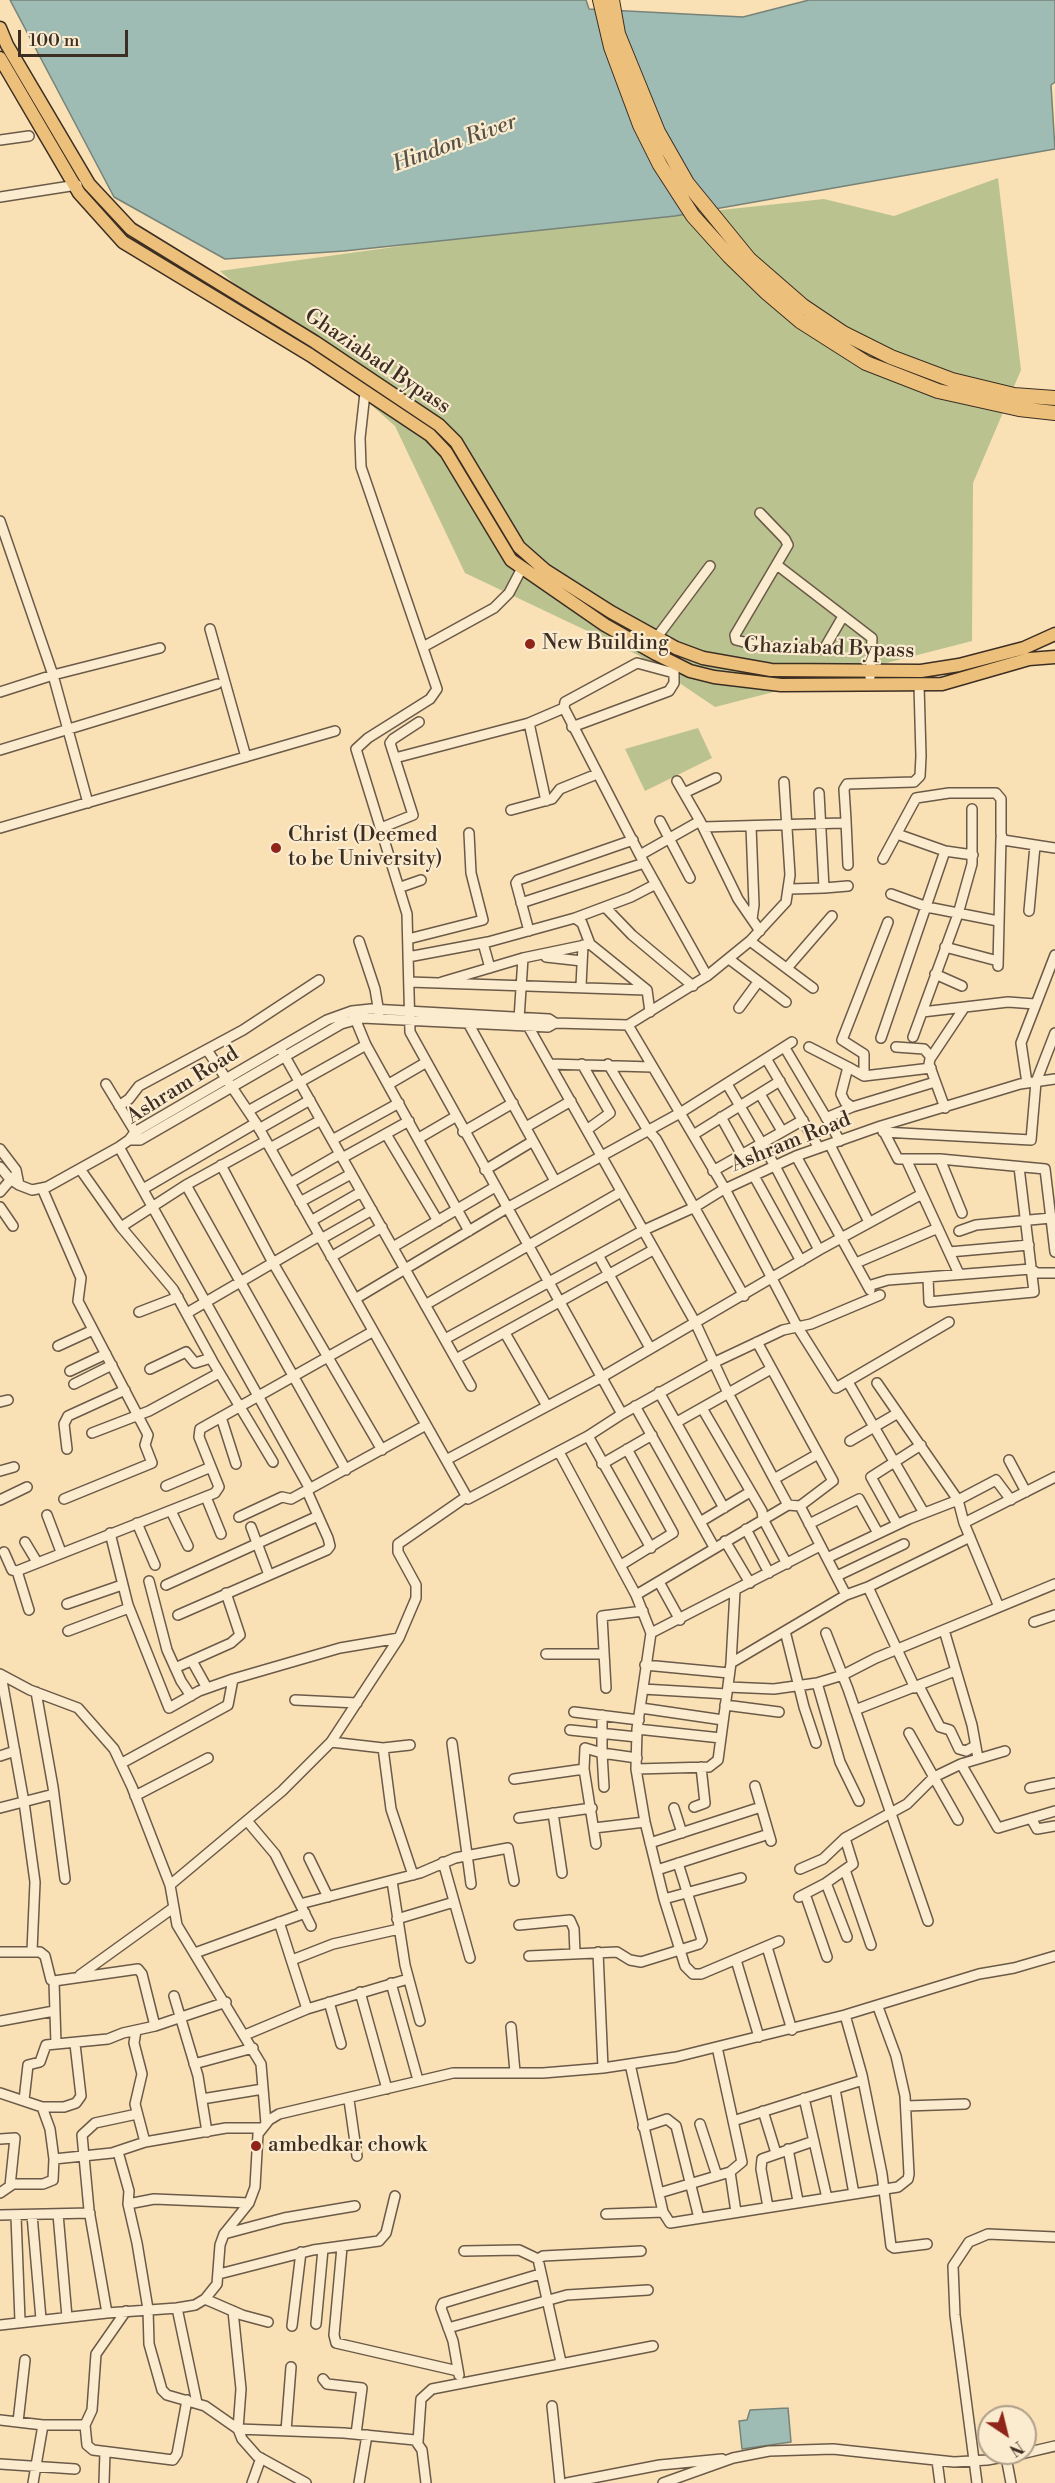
<!DOCTYPE html>
<html>
<head>
<meta charset="utf-8">
<style>
  body { margin:0 }
  #map { position:relative; width:1055px; height:2483px; overflow:hidden; background:#f9e0b5; font-family:"Libre Bodoni",serif }
  canvas { display:block }
  .north { position:absolute; left:977px; top:2405px; width:60px; height:60px; box-sizing:border-box; background:#fbebcf; border:2px solid #af9f8a; border-radius:50%; rotate:145deg; font-size:16px; font-weight:700; line-height:24px; text-align:center; color:#3c2e23 }
  .north::after { content:''; display:block; margin:auto; width:21px; height:27px; background:#8f2418; clip-path:polygon(50% 0,100% 100%,50% 72%,0 100%) }
  .scale { position:absolute; left:18px; top:30px; width:110px; height:27px; box-sizing:border-box; border:3px solid #3c2e23; border-top:0; padding-left:8px; font-size:18px; line-height:21px; white-space:nowrap; color:#3c2e23; -webkit-text-stroke:4px #fbebcf; paint-order:stroke }
</style>
</head>
<body>
<div id="map">
<canvas width="1055" height="2483"></canvas>
<div class="north">N</div>
<div class="scale">100 m</div>
</div>
<script>
const ctx = document.querySelector('canvas').getContext('2d');
ctx.lineJoin = 'round';
function fillPath(path, color) {
  ctx.fillStyle = color;
  ctx.fill(path, 'evenodd');
}
function shape(rows) {
  const path = new Path2D();
  for (const r of rows) {
    path.moveTo(r[0], r[1]);
    for (let i = 2; i < r.length; i += 2) path.lineTo(r[i], r[i + 1]);
  }
  return path;
}
function trace(path, color, width, dash) {
  ctx.strokeStyle = color;
  ctx.lineWidth = width;
  ctx.lineCap = dash ? 'butt' : 'round';
  ctx.setLineDash(dash || []);
  ctx.stroke(path);
}
function label(font, color, halo, rows, align = 'center') {
  ctx.font = font + ' "Libre Bodoni",serif';
  ctx.lineWidth = 4.5;
  ctx.setLineDash([]);
  ctx.textBaseline = 'middle';
  ctx.strokeStyle = halo;
  ctx.fillStyle = color;
  for (const [text, x, y, turn = 0] of rows) {
    ctx.save();
    ctx.translate(x, y);
    ctx.rotate((+turn || 0) * Math.PI / 180);
    ctx.textAlign = isNaN(turn) ? turn : align;
    if (halo) ctx.strokeText(text, 0, 0);
    ctx.fillText(text, 0, 0);
    ctx.restore();
  }
}
fillPath(shape([
  [998,178,1021,370,973,483,972,641,715,707,638,655,465,573,395,426,220,271,459,238,824,199,894,216],
  [698,728,712,758,645,791,625,749]
]), '#bac390');
const water = shape([
  [10,0,586,0,589,9,743,17,809,0,1055,0,1055,82,1051,85,1055,149,675,216,344,251,225,259,114,197,10,0],
  [788,2408,791,2442,742,2449,739,2421,747,2420,750,2410,788,2408]
]);
fillPath(water, '#9ebcb3');
trace(water, '#778379', 1.5);
const minor = shape([
  [0,140,29,136],
  [0,197,77,185],
  [365,393,360,438,361,467,437,689,430,699,368,738,356,749,407,914,410,1032,622,1414],
  [760,513,785,539,788,545,735,635,736,640,764,647,824,649,842,618],
  [0,521,53,675,88,803],
  [777,565,872,638,870,677],
  [210,629,246,757],
  [657,637,710,566],
  [423,647,494,608,509,593,522,568],
  [674,673,637,663,565,702,564,708,644,863,707,976],
  [0,692,53,675,160,648],
  [529,723,546,801],
  [572,727,669,691,674,683,674,669],
  [0,750,217,684],
  [395,758,529,723,564,708],
  [677,781,700,821,738,899,760,931],
  [684,793,716,778],
  [511,810,552,799,560,789,597,774],
  [660,821,690,878],
  [846,821,848,865],
  [751,826,754,905,752,919],
  [703,827,843,823,846,820,844,789,847,784,914,782,920,776,921,756,919,685],
  [0,828,335,731],
  [381,828,413,815,390,743,393,739,419,722],
  [897,834,945,851,973,855],
  [640,855,700,821],
  [883,859,916,798,949,793,996,793,1001,799,1001,834,1003,840,1055,848],
  [401,887,421,880],
  [824,888,848,886],
  [790,889,824,888,819,793],
  [891,894,927,907,998,921],
  [521,903,644,863],
  [605,907,632,935,693,986],
  [1029,911,1035,846],
  [575,918,631,897,656,884],
  [529,931,516,883,518,880,633,840],
  [408,939,483,920,471,873,469,833],
  [359,941,375,989,379,1013],
  [750,941,813,988],
  [483,943,490,968],
  [945,947,998,961],
  [408,957,488,942,575,918,582,923,590,944],
  [546,957,582,961],
  [729,959,786,1002],
  [998,966,1001,838],
  [787,968,832,916],
  [935,974,962,986],
  [409,982,646,990],
  [442,982,523,958,590,944,647,990,650,1012],
  [581,986,583,945],
  [739,1008,758,982],
  [922,1012,1008,1002,1035,1004],
  [354,1016,366,1045,469,1231],
  [519,1019,523,958],
  [529,1019,528,1026,695,1322,728,1393,774,1479,788,1505,800,1506,846,1595],
  [467,1021,555,1181],
  [628,1025,707,976,750,941,786,902,790,875,784,782],
  [913,1037,958,914,972,864,972,809],
  [881,1038,945,851],
  [809,1047,848,1067,841,1094,845,1102,852,1107,935,1082],
  [896,1047,924,1049,931,1057],
  [785,1048,840,1141],
  [207,1050,256,1123,468,1499,588,1436,622,1414,713,1363,783,1330,811,1324,880,1295],
  [283,1053,471,1386],
  [767,1060,819,1148],
  [550,1064,652,1067],
  [582,1064,610,1113,588,1129],
  [608,1064,647,1129,656,1139,744,1296],
  [848,1067,864,1076,931,1068],
  [864,1076,864,1054,842,1040,888,922],
  [1027,1083,1021,1043,1055,955],
  [106,1084,137,1135],
  [389,1084,425,1063],
  [727,1084,775,1166,819,1250],
  [760,1094,782,1131],
  [119,1106,129,1099,139,1086,243,1030,319,980],
  [945,1108,929,1064,930,1059,964,1008],
  [248,1111,366,1045],
  [721,1117,742,1155],
  [826,1118,852,1107],
  [881,1126,898,1159,940,1159,1045,1169,1055,1252],
  [526,1127,571,1101],
  [259,1129,310,1100],
  [463,1132,513,1103],
  [883,1132,1031,1140,1036,1082,1055,1033],
  [386,1134,438,1221],
  [693,1135,780,1081],
  [419,1138,455,1117],
  [129,1140,140,1140,341,1024,362,1018,548,1027,555,1023,628,1025,725,1189,796,1156,881,1126,1020,1084,1055,1079],
  [332,1140,399,1103],
  [830,1145,869,1222],
  [119,1147,310,1489],
  [270,1148,321,1120],
  [0,1149,16,1170,19,1185],
  [796,1156,870,1290],
  [342,1158,409,1121],
  [906,1159,959,1274],
  [940,1159,962,1213],
  [221,1165,273,1263,382,1450],
  [0,1167,10,1179,19,1185,32,1190,47,1187,119,1147,129,1140,135,1132,327,1020,352,1011,371,1009,549,1019,555,1023],
  [80,1169,121,1227,173,1289,213,1362,273,1462],
  [485,1170,533,1141],
  [713,1171,803,1120],
  [754,1176,801,1261],
  [290,1183,340,1154],
  [186,1185,346,1470],
  [42,1188,81,1278,78,1301,148,1435,145,1445,152,1463,64,1499],
  [143,1189,256,1123],
  [725,1189,797,1326,836,1388,949,1322],
  [0,1192,13,1177],
  [300,1202,351,1174],
  [0,1207,13,1226],
  [311,1221,361,1192],
  [121,1227,186,1185,266,1141],
  [959,1231,976,1225,1051,1218],
  [321,1239,372,1210],
  [393,1247,495,1187],
  [949,1252,1029,1245],
  [598,1255,650,1348],
  [331,1257,382,1227],
  [856,1263,938,1228],
  [928,1277,929,1302,1034,1292,1019,1167],
  [868,1286,888,1280,1031,1269,1037,1273,1055,1273],
  [355,1299,507,1208,680,1113,792,1042],
  [425,1305,621,1192],
  [139,1312,178,1297],
  [187,1313,319,1236],
  [505,1333,547,1406],
  [445,1339,642,1231,695,1207,724,1189],
  [757,1342,833,1481,800,1506],
  [58,1346,93,1330],
  [456,1359,653,1250],
  [150,1369,186,1352,195,1363,211,1358],
  [70,1371,106,1354],
  [848,1382,924,1513],
  [877,1383,958,1500,964,1523,999,1607],
  [74,1384,112,1365],
  [659,1392,724,1508],
  [0,1402,8,1400],
  [635,1406,714,1547],
  [702,1408,762,1511,763,1519,787,1564],
  [221,1417,236,1464],
  [677,1422,771,1369],
  [92,1433,149,1411,219,1373],
  [588,1436,651,1548],
  [850,1441,898,1413],
  [67,1449,64,1424,68,1416,125,1390],
  [559,1452,636,1595,651,1633,637,1729,636,1769,645,1822,664,1899,685,1966,693,1974,701,1974,779,1941],
  [446,1460,602,1377,819,1250,922,1194],
  [1009,1460,1026,1492],
  [602,1464,652,1435],
  [0,1471,14,1467],
  [774,1479,818,1454],
  [166,1486,211,1467],
  [206,1497,221,1534],
  [0,1500,27,1487],
  [171,1511,188,1546],
  [47,1515,61,1552],
  [239,1517,282,1497,291,1499,426,1425],
  [700,1522,750,1492],
  [137,1523,155,1565],
  [964,1523,1055,1477],
  [809,1524,859,1499,878,1533],
  [897,1524,871,1477,921,1445],
  [251,1527,269,1575],
  [746,1529,769,1573],
  [110,1533,128,1605,169,1708,199,1691,233,1679,340,1648,399,1638],
  [725,1541,750,1583],
  [25,1542,37,1562],
  [4,1552,12,1570,17,1571,215,1493,219,1487,199,1437,200,1429,372,1332],
  [827,1558,909,1519,958,1500,996,1480,1011,1500],
  [621,1565,673,1533,627,1449],
  [17,1571,29,1610],
  [837,1576,904,1544],
  [149,1581,167,1650,181,1681,191,1696],
  [659,1582,680,1620],
  [166,1585,318,1516],
  [868,1587,915,1688],
  [636,1595,788,1505],
  [67,1604,122,1585],
  [178,1615,327,1550,330,1546,328,1538,307,1491],
  [1034,1622,1055,1615],
  [944,1630,972,1725,978,1758],
  [68,1631,129,1608],
  [785,1631,804,1707,816,1743],
  [651,1633,820,1546],
  [826,1633,848,1689,928,1921],
  [546,1654,603,1654],
  [192,1661,207,1688],
  [731,1663,846,1595,868,1587,970,1537],
  [645,1665,729,1673],
  [175,1668,231,1643,240,1635,226,1593],
  [0,1674,30,1690,78,1708,114,1749,132,1787,170,1885,177,1925,261,2064,266,2124],
  [1,1675,24,1802,35,1882,32,1951],
  [817,1683,843,1675,876,1658,1055,1584],
  [919,1686,940,1727,950,1730,959,1749,966,1751,975,1746],
  [728,1687,774,1689,817,1683,840,1762,859,1801],
  [606,1688,602,1616,643,1611],
  [643,1689,727,1694],
  [36,1692,53,1787,65,1879],
  [295,1700,357,1703],
  [725,1705,779,1712],
  [641,1708,723,1720],
  [855,1710,955,1671],
  [574,1712,639,1720],
  [637,1729,721,1738],
  [570,1730,637,1737],
  [909,1733,958,1820],
  [331,1742,383,1748,410,1745],
  [452,1743,471,1884],
  [383,1748,391,1809,413,1875],
  [0,1756,15,1751],
  [122,1763,228,1705,233,1679],
  [961,1764,1005,1751],
  [584,1769,596,1844],
  [636,1769,709,1767,718,1760,731,1663,735,1591],
  [514,1779,584,1769,585,1748,602,1753,602,1715],
  [755,1786,771,1841],
  [604,1787,602,1753,637,1758],
  [1030,1788,1055,1783],
  [135,1796,208,1758],
  [694,1807,705,1803,701,1767],
  [0,1808,54,1794],
  [674,1808,682,1833],
  [553,1813,562,1873],
  [519,1818,592,1808],
  [1031,1818,1037,1829,1055,1826],
  [248,1822,275,1854,311,1926],
  [594,1828,645,1822],
  [650,1843,761,1807],
  [309,1858,328,1897],
  [443,1862,470,1958],
  [800,1869,823,1859,845,1838,907,1804,934,1777,961,1764,998,1828,1055,1811],
  [657,1870,769,1834],
  [845,1870,871,1945],
  [392,1881,405,1965,420,2021],
  [826,1883,847,1937],
  [170,1885,282,1791,331,1742,399,1638,416,1598,416,1585,398,1552,398,1544,466,1497],
  [805,1894,827,1957],
  [799,1897,826,1883,853,1864,845,1838],
  [664,1899,741,1878],
  [300,1904,420,1873,455,1858,508,1848,514,1881],
  [397,1919,454,1902],
  [279,1922,307,2009],
  [519,1925,570,1920,574,1929,575,1953],
  [767,1947,792,2030],
  [0,1952,40,1952,45,1956,51,1980,54,1981,138,1969,142,1974,155,2026],
  [598,1952,603,2068],
  [195,1953,305,1913],
  [529,1956,617,1952,630,1960,641,1962,699,1944,702,1940,678,1863],
  [292,1960,333,1944,399,1929],
  [736,1960,759,2037],
  [80,1975,173,1908],
  [54,1981,56,2044],
  [391,1983,418,2080],
  [360,1992,387,2089],
  [174,1996,198,2076,207,2132],
  [329,2002,341,2044],
  [845,2015,862,2075,882,2174,891,2246,894,2248,927,2244],
  [0,2021,54,2011],
  [511,2027,515,2072],
  [136,2031,134,2043,142,2074,135,2104,145,2142],
  [245,2035,307,2009,408,1979],
  [194,2064,253,2048],
  [630,2064,663,2212,670,2223,898,2187,908,2179,909,2174,905,2096,896,2056,878,2007],
  [835,2089,854,2194],
  [0,2093,42,2107,64,2107,76,2103,81,2096,75,2044],
  [804,2098,827,2198],
  [202,2099,263,2089],
  [24,2100,28,2065,40,2062,46,2045,108,2039,123,2033,155,2026,226,2002],
  [349,2100,357,2156],
  [906,2106,965,2104],
  [763,2111,776,2153],
  [733,2121,863,2080],
  [700,2124,717,2176],
  [643,2127,667,2119,676,2126,699,2218],
  [0,2139,15,2138,10,2186],
  [788,2149,798,2201],
  [118,2152,129,2191,128,2204,137,2243,148,2309,149,2344,162,2390,167,2395,205,2406,238,2429,344,2433,415,2440,422,2450,426,2483],
  [54,2159,112,2153,145,2142,226,2128,262,2128],
  [730,2172,736,2212],
  [0,2193,13,2184,43,2184,53,2180,54,2159,50,2129,42,2107],
  [659,2193,730,2172,742,2162,717,2047],
  [128,2204,154,2199,249,2203],
  [768,2207,761,2169,762,2159,814,2141],
  [58,2214,67,2317],
  [606,2214,663,2212],
  [0,2215,90,2213],
  [32,2215,41,2319],
  [16,2216,20,2321],
  [224,2234,284,2218,355,2206],
  [342,2247,334,2335,336,2343,458,2371],
  [464,2251,519,2250,538,2259],
  [219,2274,313,2250,379,2241,386,2233,395,2196],
  [205,2299,242,2315,268,2322],
  [177,2308,197,2403],
  [233,2311,241,2389,238,2429,242,2439,257,2456,306,2483],
  [107,2313,89,2210,82,2135,95,2123,137,2114],
  [316,2324,323,2249],
  [0,2325,107,2313,177,2308,195,2305,205,2299,217,2284,220,2245,224,2234,249,2203,255,2187,258,2134,269,2120,279,2114,453,2073,543,2073,603,2068,676,2057,845,2015,979,1974,1014,1968,1055,1956],
  [292,2326,301,2252],
  [448,2328,567,2295,648,2290],
  [561,2362,538,2259,543,2256,641,2251],
  [459,2375,453,2341,441,2308,443,2303,540,2274],
  [323,2379,327,2384,362,2388,356,2434],
  [552,2406,560,2483],
  [0,2420,43,2425,85,2425,92,2410,96,2354,126,2311],
  [18,2422,25,2360],
  [85,2425,87,2445,93,2450,173,2460,177,2454,187,2400],
  [286,2431,291,2367],
  [418,2442,421,2399,432,2389,653,2346],
  [1025,2453,1055,2446],
  [1006,2457,1011,2483],
  [937,2461,940,2483],
  [0,2464,75,2469],
  [33,2483,43,2425],
  [104,2483,105,2452],
  [252,2483,261,2458],
  [359,2483,367,2435],
  [567,2483,660,2465,722,2459],
  [663,2483,733,2458,769,2451,833,2449,954,2462,987,2460,1025,2453],
  [977,2483,955,2315,953,2266,969,2242,988,2234,1055,2237]
]);
const major = shape([
  [0,28,7,45,89,184,131,229,315,342,439,425,456,442,519,547,545,570,611,612,676,648,703,658,771,670,921,671,959,665,1024,648,1055,634],
  [0,58,79,193,123,242,310,355,430,435,446,452,511,560,605,625,656,654,690,671,714,677,781,685,942,684,1029,659,1055,657]
]);
const highway = shape([
  [600,0,611,47,640,125,660,165,693,216,729,256,767,293,800,321,866,363,938,391,1019,409,1055,413],
  [612,0,618,34,658,132,687,183,749,259,803,306,843,333,891,357,952,380,1014,395,1055,398]
]);
trace(minor, '#6b5a48', 12);
trace(major, '#3c2e23', 15);
trace(highway, '#3c2e23', 16);
trace(minor, '#fbebcf', 9);
trace(major, '#ecc07a', 12);
trace(highway, '#ecc07a', 14);
for (const [x, y, r, color] of [
  [530,644,6,"#8f2418"],
  [276,848,6,"#8f2418"],
  [256,2146,6,"#8f2418"]
]) {
  const dot = new Path2D();
  dot.arc(x, y, r, 0, 2 * Math.PI);
  ctx.fillStyle = color;
  ctx.fill(dot);
  trace(dot, '#fbebcf', 2);
}
label('21px', '#3c2e23', '#fbebcf', [
  ["Ghaziabad Bypass",377,362,34],
  ["Ghaziabad Bypass",829,649,2],
  ["Ashram Road",183,1086,-32],
  ["Ashram Road",791,1143,-22]
]);
label('21px', '#3c2e23', '#fbebcf', [
  ["New Building",542,644],
  ["Christ (Deemed",288,836],
  ["to be University)",288,860],
  ["ambedkar chowk",268,2146]
], 'left');
label('italic 22px', '#545247', '#fbebcf', [
  ["Hindon River",455,144,-20]
]);
</script>
</body>
</html>
